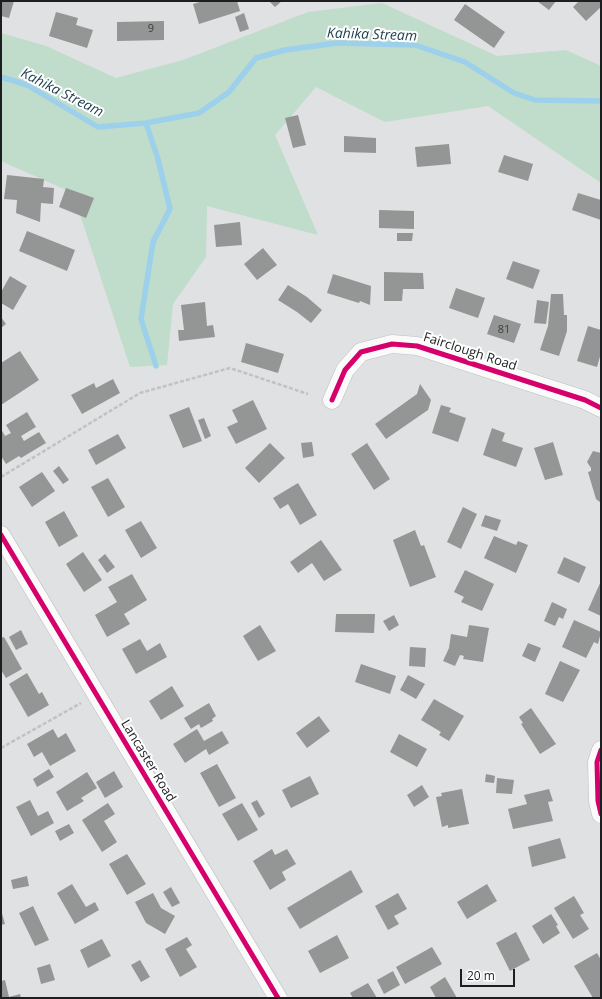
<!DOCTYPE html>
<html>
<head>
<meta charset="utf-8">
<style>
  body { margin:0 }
  #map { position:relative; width:602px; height:999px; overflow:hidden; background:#dfe1e3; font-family:"Open Sans",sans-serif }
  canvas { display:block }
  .frame { position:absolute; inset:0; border:2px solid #1d1e1f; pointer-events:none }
  .scale { position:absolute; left:460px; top:969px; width:55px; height:18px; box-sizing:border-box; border:2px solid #1d1e1f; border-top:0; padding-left:5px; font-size:12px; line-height:14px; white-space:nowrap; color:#1d1e1f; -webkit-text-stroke:3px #fff; paint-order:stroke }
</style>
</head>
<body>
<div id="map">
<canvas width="602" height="999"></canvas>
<div class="frame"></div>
<div class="scale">20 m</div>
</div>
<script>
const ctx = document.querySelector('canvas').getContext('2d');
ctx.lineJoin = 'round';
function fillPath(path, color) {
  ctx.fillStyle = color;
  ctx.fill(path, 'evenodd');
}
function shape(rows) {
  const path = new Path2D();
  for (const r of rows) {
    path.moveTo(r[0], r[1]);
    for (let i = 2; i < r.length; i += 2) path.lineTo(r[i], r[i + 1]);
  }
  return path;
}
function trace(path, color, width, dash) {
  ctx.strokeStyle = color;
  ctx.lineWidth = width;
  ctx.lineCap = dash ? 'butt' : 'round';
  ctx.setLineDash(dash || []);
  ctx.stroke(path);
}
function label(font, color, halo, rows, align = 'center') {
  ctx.font = font + ' "Open Sans",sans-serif';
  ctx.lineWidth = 4;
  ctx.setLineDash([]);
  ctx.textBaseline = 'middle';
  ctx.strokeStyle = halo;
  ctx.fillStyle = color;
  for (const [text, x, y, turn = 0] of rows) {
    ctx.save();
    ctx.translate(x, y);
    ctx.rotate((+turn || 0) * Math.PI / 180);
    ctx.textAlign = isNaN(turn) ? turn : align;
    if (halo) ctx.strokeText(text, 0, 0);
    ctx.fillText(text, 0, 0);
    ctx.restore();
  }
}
fillPath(shape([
  [382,3,497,56,566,50,601,66,601,183,488,106,385,122,316,87,275,135,318,235,207,206,206,257,173,304,167,365,130,367,73,193,1,161,1,33,46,46,116,78,183,60,308,12]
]), '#c0dcca');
trace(shape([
  [1,77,27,85,98,127,146,123,199,113,229,92,256,58,285,50,337,43,415,45,465,62,514,93,535,100,601,101],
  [146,123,158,159,170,209,153,242,141,319,156,366]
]), '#9dd0eb', 5.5);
fillPath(shape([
  [1,1,14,1,9,18,1,16],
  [203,1,237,1,240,11,199,24,193,4],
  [269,1,282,1,275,7],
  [537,1,556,1,549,10],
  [579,1,601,1,601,7,586,21,573,7],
  [465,4,505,32,494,48,454,20],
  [56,12,78,18,76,25,93,30,87,48,49,36],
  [244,13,249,29,240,32,235,17],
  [164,21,164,40,117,41,117,22],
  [298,115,306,145,293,148,285,118],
  [344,136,376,138,376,153,344,152],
  [449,144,451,164,417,167,415,147],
  [504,155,533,164,528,181,498,172],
  [7,175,44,179,43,187,54,188,53,204,41,203,40,222,16,213,17,200,4,199],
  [66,188,94,198,86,218,59,207],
  [578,193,601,200,601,220,572,210],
  [379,210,414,211,414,229,379,228],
  [240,222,242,245,216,247,214,225],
  [27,231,75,250,67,271,19,251],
  [397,233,413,233,412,241,397,241],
  [263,248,277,265,257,280,244,264],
  [513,261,540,270,533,289,506,279],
  [384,272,423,273,424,289,403,289,402,301,384,301],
  [333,274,371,286,370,305,360,301,359,303,327,293],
  [10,276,27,286,13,310,1,303,1,292],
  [288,285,307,297,322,310,311,323,297,312,278,300],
  [456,288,485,298,478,318,449,308],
  [551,294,563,294,564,315,567,315,567,331,559,356,540,350,548,326],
  [537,300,549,302,546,324,534,323],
  [205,302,207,326,213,325,215,337,179,341,178,330,184,330,181,305],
  [494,315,521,324,514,343,487,334],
  [1,317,6,324,1,328],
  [588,326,601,330,601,353,597,367,577,361],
  [246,343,284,354,278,373,241,362],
  [20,351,39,380,1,405,1,363],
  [113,379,120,393,82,414,71,395,94,383,96,388],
  [420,384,431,400,428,410,386,439,375,424,417,394],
  [253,400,267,429,236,444,227,427,238,422,232,410],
  [441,405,451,408,449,412,466,418,458,442,432,433],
  [189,407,202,441,183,448,169,415],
  [27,412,36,427,21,436,24,441,39,432,46,443,21,458,19,456,6,464,1,456,1,429,5,436,11,433,6,425],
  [204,418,211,436,205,439,198,420],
  [492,428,505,433,502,441,523,448,516,467,483,455],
  [118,434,126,448,96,465,88,450],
  [312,442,314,456,303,458,301,443],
  [553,442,563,475,545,480,534,448],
  [270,443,285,458,259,483,245,468],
  [367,443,390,479,374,490,351,454],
  [593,451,601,453,601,503,596,499,588,472,591,471,591,468,587,462],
  [59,466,69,480,63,484,53,471],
  [42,472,55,491,32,507,19,487],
  [108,478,125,507,108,517,91,487],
  [298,483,317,515,300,525,288,504,280,509,273,498],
  [463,507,477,514,461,549,447,542],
  [64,511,78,536,59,547,45,522],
  [485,515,501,520,497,531,481,526],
  [141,521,157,548,141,558,125,530],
  [415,530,421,546,424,545,436,577,410,587,393,540],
  [494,536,516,545,518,541,528,545,516,573,484,558],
  [321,540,342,570,324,581,312,563,298,573,290,562],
  [83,552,102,580,84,592,66,564],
  [105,554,115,567,107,573,98,560],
  [564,557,586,567,579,583,557,573],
  [465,570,494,584,482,611,461,602,464,597,454,592],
  [132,574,147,600,124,614,130,624,107,637,95,615,117,602,108,587],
  [601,581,601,616,588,610],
  [552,602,567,609,563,619,559,617,555,626,544,621],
  [336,614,375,614,374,633,335,632],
  [394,615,399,625,389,631,383,621],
  [574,620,601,632,598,644,594,642,586,658,562,647],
  [260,625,276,651,258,661,243,636],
  [469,625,489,628,483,662,463,659,464,656,460,655,455,666,443,661,449,648,451,634,467,637],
  [21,630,28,644,16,650,9,637],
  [4,637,22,669,6,678,1,670,1,638],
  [140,639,147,651,160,643,167,657,136,674,122,649],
  [528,643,541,648,535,662,522,656],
  [410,647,426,648,425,667,409,666],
  [560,661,580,670,563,702,545,694],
  [361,664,396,676,390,694,355,682],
  [27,673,39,694,42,692,49,705,28,717,9,684],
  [408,675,425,684,416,699,400,690],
  [172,686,184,706,161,720,149,701],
  [434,699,464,716,449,741,439,735,441,732,421,720],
  [209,703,216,716,212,719,213,721,201,728,199,724,191,729,184,718],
  [531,708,556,744,540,754,521,724,523,723,519,717],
  [319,716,330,731,307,748,296,733],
  [53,729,58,738,66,733,76,751,50,766,42,752,34,757,27,744],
  [197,729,204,741,222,731,229,743,209,755,206,749,185,763,173,744],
  [399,734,427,749,417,767,390,752],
  [217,764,236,798,219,807,200,773],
  [49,769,54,777,37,787,33,779],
  [114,771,123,787,105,798,96,782],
  [87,772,97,788,81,798,84,801,67,811,56,792],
  [486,774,495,776,494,783,485,782],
  [310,776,319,794,291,808,282,790],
  [497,778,514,780,512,794,496,793],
  [422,785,429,797,414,807,407,795],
  [462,789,469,824,448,828,448,825,442,827,436,797,442,796,441,793],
  [549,789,553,801,548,802,553,821,513,829,508,809,527,804,524,795],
  [30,800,38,816,48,811,54,823,31,836,16,807],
  [257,800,265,814,259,818,251,803],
  [108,803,115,814,104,821,117,842,102,852,82,820],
  [242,803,258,830,238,841,222,814],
  [69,824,74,833,60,841,55,831],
  [560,838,566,858,532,867,528,847],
  [272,849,275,855,287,849,296,864,282,872,286,880,270,890,253,861],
  [127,854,146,884,127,895,109,864],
  [351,870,363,892,300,929,287,908],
  [27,876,29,886,13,889,11,880],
  [72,884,86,907,95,902,99,910,75,924,57,893],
  [487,884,497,901,467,919,457,902],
  [171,887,180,903,172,907,163,892],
  [153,893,161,908,175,916,165,934,146,923,135,902],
  [398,893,407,909,394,916,399,924,388,930,375,906],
  [574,896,584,913,580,915,589,929,573,939,554,908],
  [33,906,49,940,35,946,19,913],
  [1,910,5,924,1,925],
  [551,914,558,925,556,926,560,933,543,944,532,926],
  [516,932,530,960,510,971,496,943],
  [337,935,349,958,320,973,308,951],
  [187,937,192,945,186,949,197,967,180,977,165,949],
  [102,939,111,956,88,968,80,950],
  [432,947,442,964,405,984,396,967],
  [597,953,601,960,601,998,593,998,574,966],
  [140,960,150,977,141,982,131,965],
  [50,964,55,980,41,984,37,968],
  [393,971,400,985,384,994,377,980],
  [445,977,457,998,436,998,430,987],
  [5,980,9,997,20,994,21,998,1,998,1,981],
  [368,983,377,998,353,998,350,993]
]), '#949595');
const minor = shape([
  [332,400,345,370,361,352,392,344,417,346,585,400,601,408],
  [1,535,278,998],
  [601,750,597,762,598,801,601,814]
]);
trace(minor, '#bdbfc0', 19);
trace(shape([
  [1,477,140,393,230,368,308,394],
  [1,748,81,703]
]), '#c2c2c3', 2.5, [4, 2]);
trace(minor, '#fafafb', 18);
trace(shape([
  [332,400,345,370,361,352,392,344,417,346,585,400,601,408],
  [1,535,278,998],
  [601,750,597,762,598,801,601,814]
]), '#d6006c', 5);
label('11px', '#3b3c3c', null, [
  ["9",151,29],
  ["81",504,330]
]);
label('13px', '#1d1e1f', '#fff', [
  ["Fairclough Road",470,352,18],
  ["Lancaster Road",148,761,59]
]);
label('italic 14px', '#1b3c4c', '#fff', [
  ["Kahika Stream",372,35,2],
  ["Kahika Stream",62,93,27]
]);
</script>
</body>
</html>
